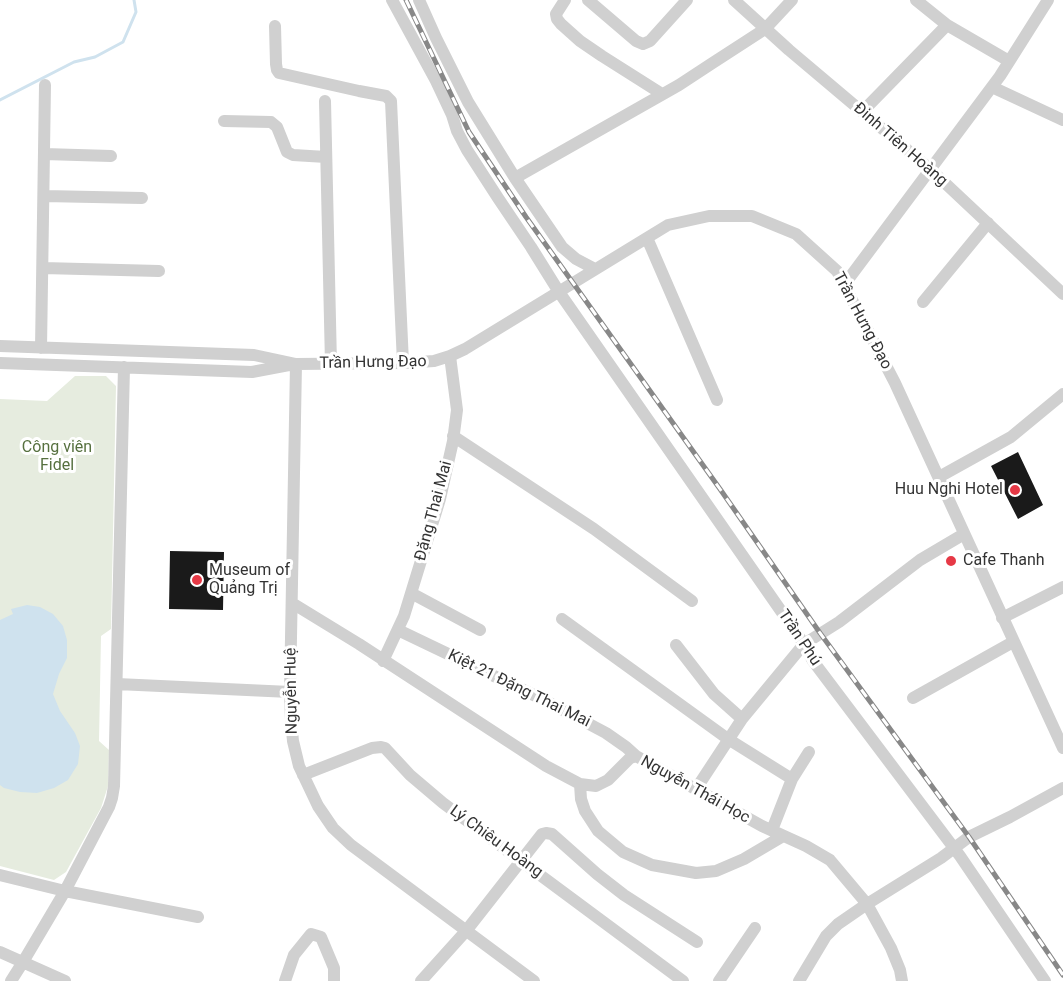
<!DOCTYPE html>
<html>
<head>
<meta charset="utf-8">
<style>
  body { margin:0 }
  canvas { display:block; background:#fff }
</style>
</head>
<body>
<canvas width="1063" height="981"></canvas>
<script>
const ctx = document.querySelector('canvas').getContext('2d');
ctx.lineJoin = 'round';
function fillPath(path, color) {
  ctx.fillStyle = color;
  ctx.fill(path, 'evenodd');
}
function shape(rows) {
  const path = new Path2D();
  for (const r of rows) {
    path.moveTo(r[0], r[1]);
    for (let i = 2; i < r.length; i += 2) path.lineTo(r[i], r[i + 1]);
  }
  return path;
}
function trace(path, color, width, dash) {
  ctx.strokeStyle = color;
  ctx.lineWidth = width;
  ctx.lineCap = dash ? 'butt' : 'round';
  ctx.setLineDash(dash || []);
  ctx.stroke(path);
}
function label(font, color, halo, rows, align = 'center') {
  ctx.font = font + ' Roboto,sans-serif';
  ctx.lineWidth = 6;
  ctx.setLineDash([]);
  ctx.textBaseline = 'middle';
  ctx.strokeStyle = halo;
  ctx.fillStyle = color;
  for (const [text, x, y, turn = 0] of rows) {
    ctx.save();
    ctx.translate(x, y);
    ctx.rotate((+turn || 0) * Math.PI / 180);
    ctx.textAlign = isNaN(turn) ? turn : align;
    if (halo) ctx.strokeText(text, 0, 0);
    ctx.fillText(text, 0, 0);
    ctx.restore();
  }
}
fillPath(shape([
  [75,376,106,376,116,386,111,629,101,636,99,741,109,750,108,786,101,808,66,872,54,880,0,866,0,399,47,401]
]), '#e6ecdf');
fillPath(shape([
  [27,605,40,607,53,614,63,626,67,640,67,658,59,674,53,694,60,711,75,733,80,746,78,764,68,780,54,788,37,793,20,792,4,788,0,785,0,620,13,614,11,609]
]), '#cfe2ee');
trace(shape([
  [0,100,74,62,95,57,123,42,136,12,134,0]
]), '#cfe2ee', 3);
fillPath(shape([
  [1018,452,1043,505,1018,519,991,466],
  [170,551,224,552,223,610,169,609]
]), '#1a1a1a');
trace(shape([
  [392,0,436,81,452,115,457,131,467,150,498,198,531,247,559,292,804,644,813,661,960,856,1045,981],
  [419,0,436,38,468,102,515,178,562,247,576,259,595,269],
  [565,0,556,14,557,19,561,24,580,41,602,56,662,94],
  [588,0,636,41,643,44,650,41,687,0],
  [734,0,789,50,930,169,1063,294],
  [916,0,947,25,1009,61],
  [275,26,276,64,277,70,279,73,359,91,386,96,391,101,403,363],
  [992,87,1063,120],
  [325,101,331,364],
  [862,112,947,25],
  [224,121,271,122,277,127,287,152,293,155,326,157],
  [44,154,111,156],
  [515,178,679,85,711,64,765,29,792,0],
  [44,196,142,198],
  [647,238,717,400],
  [43,268,159,271],
  [844,285,1000,76,1048,0],
  [923,302,988,223],
  [0,346,254,355,296,364,403,363,434,361,450,356,465,349,668,225,709,216,752,216,796,234,837,271,895,383,1063,748],
  [41,348,45,85],
  [0,363,252,372,289,365],
  [296,364,290,692,291,720,293,741,299,766,318,806,333,828,351,845,534,981],
  [453,436,594,529,692,601],
  [939,477,1011,437,1063,394],
  [411,593,480,630],
  [292,603,359,644,546,766,580,784,596,786,608,780,630,758,636,756,762,826,806,846,830,860,867,904,891,948,900,970,902,981],
  [1002,618,1063,587],
  [562,619,728,739,792,779,772,830],
  [398,630,542,699,606,733,626,747,636,756],
  [676,645,714,694,742,719],
  [383,661,404,616,440,499,453,441,457,410,450,356],
  [117,684,290,692],
  [913,698,1013,642],
  [303,775,372,748,381,747,385,748,410,775,443,803,683,981],
  [792,779,809,752],
  [580,784,581,799,585,811,598,831,623,852,652,865,696,873,716,871,744,859,783,836],
  [696,789,742,719,804,644,839,622,920,560,964,534],
  [0,875,65,891,198,917],
  [0,952,65,981],
  [11,981,23,962,65,891,109,807,112,798,114,786,124,367],
  [285,981,294,955,311,934,321,937,334,968,334,981],
  [421,981,466,931,542,834,546,833,552,834,597,874,624,895,697,942],
  [719,981,755,928],
  [799,981,826,936,838,924,867,904,941,858,969,837,1010,817,1063,788]
]), '#d0d0d0', 12);
const rail = shape([
  [406,0,469,132,526,217,720,489,820,633,969,837,1063,975]
]);
trace(rail, '#888', 5);
trace(rail, '#fff', 3, [9]);
for (const [x, y, r, color] of [
  [1015,490,6,"#e63946"],
  [951,561,6,"#e63946"],
  [197,580,6,"#e63946"]
]) {
  const dot = new Path2D();
  dot.arc(x, y, r, 0, 2 * Math.PI);
  ctx.fillStyle = color;
  ctx.fill(dot);
  trace(dot, '#fff', 2);
}
label('16px', '#333', '#fff', [
  ["Đinh Tiên Hoàng",900,145,41],
  ["Trần Hưng Đạo",862,321,62],
  ["Trần Hưng Đạo",373,363,-1],
  ["Đặng Thai Mai",434,511,-75],
  ["Trần Phú",799,638,56],
  ["Kiệt 21 Đặng Thai Mai",519,689,26],
  ["Nguyễn Huệ",292,691,-91],
  ["Nguyễn Thái Học",695,790,29],
  ["Lý Chiêu Hoàng",496,842,36]
]);
label('16px', '#56703f', '#fff', [
  ["Công viên",57,448],
  ["Fidel",57,466]
]);
label('16px', '#333', '#fff', [
  ["Huu Nghi Hotel",1003,490,"right"],
  ["Cafe Thanh",963,561],
  ["Museum of",209,571],
  ["Quảng Trị",209,589]
], 'left');
</script>
</body>
</html>
